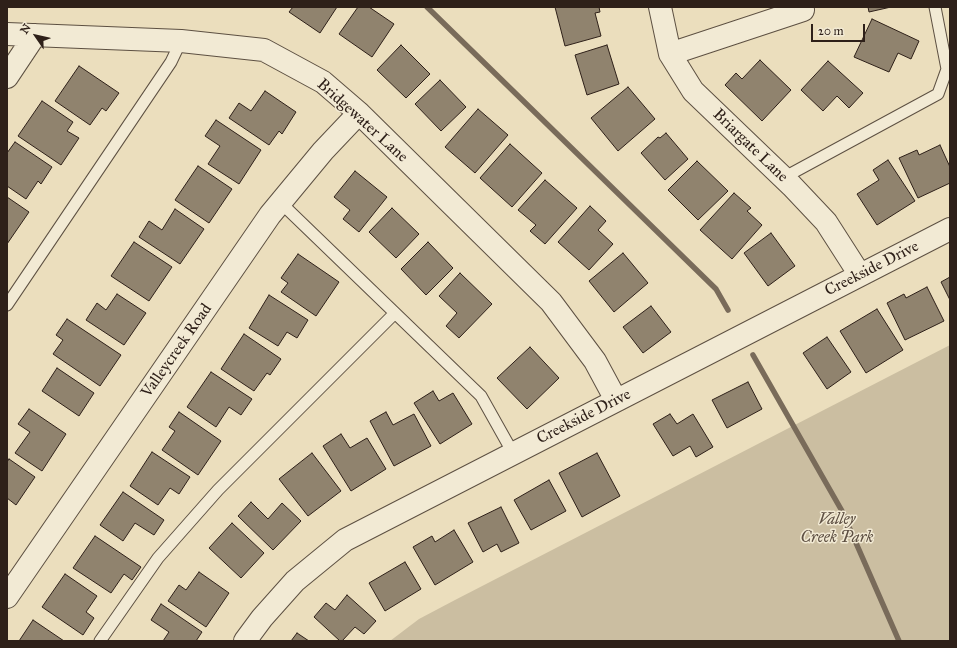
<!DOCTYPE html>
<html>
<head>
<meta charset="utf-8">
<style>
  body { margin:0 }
  #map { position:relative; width:957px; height:648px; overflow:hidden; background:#ebdebd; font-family:"IM FELL Great Primer",serif }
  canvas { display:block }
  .frame { position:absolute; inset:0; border:8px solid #2e2019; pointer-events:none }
  .north { position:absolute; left:16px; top:16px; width:40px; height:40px; -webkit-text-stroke:3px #f2ead4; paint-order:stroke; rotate:304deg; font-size:11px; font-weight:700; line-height:16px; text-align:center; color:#2e2019 }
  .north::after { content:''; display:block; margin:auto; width:14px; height:18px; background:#2e2019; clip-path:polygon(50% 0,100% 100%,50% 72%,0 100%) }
  .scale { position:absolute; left:811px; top:24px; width:54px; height:18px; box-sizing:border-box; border:2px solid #2e2019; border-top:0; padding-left:5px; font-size:12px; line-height:14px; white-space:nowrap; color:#2e2019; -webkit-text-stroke:3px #f2ead4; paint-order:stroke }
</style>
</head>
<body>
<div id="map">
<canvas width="957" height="648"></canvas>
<div class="frame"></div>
<div class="north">N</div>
<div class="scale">20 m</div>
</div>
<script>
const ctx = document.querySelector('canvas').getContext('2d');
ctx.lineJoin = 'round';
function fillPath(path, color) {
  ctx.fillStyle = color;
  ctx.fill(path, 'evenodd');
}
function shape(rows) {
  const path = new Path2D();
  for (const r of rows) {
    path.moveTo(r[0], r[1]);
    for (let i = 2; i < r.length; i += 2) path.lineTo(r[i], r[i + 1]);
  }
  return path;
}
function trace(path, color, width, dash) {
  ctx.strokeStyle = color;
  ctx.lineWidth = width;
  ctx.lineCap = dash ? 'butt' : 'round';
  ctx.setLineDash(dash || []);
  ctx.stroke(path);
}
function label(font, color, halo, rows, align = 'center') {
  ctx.font = font + ' "IM FELL Great Primer",serif';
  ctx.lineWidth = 3;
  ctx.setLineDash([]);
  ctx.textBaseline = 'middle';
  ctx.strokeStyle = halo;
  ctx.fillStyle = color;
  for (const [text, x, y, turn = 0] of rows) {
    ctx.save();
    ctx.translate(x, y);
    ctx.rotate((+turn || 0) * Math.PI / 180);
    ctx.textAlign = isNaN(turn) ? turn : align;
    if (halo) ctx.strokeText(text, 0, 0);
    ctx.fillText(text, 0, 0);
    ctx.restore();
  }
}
fillPath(shape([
  [950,345,950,641,390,641,419,619,455,600]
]), '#cbbea1');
trace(shape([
  [427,7,716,289,728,310],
  [753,355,842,511,899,641]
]), '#796b5a', 5.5);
const building = shape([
  [293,7,337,7,320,33,289,12,293,7],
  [358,7,369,7,394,24,372,57,339,34,358,7],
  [555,7,599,7,600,12,595,13,601,36,565,46,555,7],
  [868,7,891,7,869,12,868,7],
  [872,19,919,41,911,59,898,53,889,72,854,57,872,19],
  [401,45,430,74,406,98,377,70,401,45],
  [607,45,619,84,587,95,575,55,607,45],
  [760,60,791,90,762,121,725,85,736,73,742,79,760,60],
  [828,61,863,93,849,108,837,96,823,111,801,90,828,61],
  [79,66,119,93,106,111,102,108,90,125,55,101,79,66],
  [440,80,466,107,441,131,415,104,440,80],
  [628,87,655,119,618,151,591,118,628,87],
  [265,91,296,112,282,134,279,131,269,145,229,118,239,103,251,111,265,91],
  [42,101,73,122,67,131,79,138,61,165,18,136,42,101],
  [478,109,508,135,475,173,445,147,478,109],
  [216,120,261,150,239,184,208,164,220,146,205,136,216,120],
  [666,133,688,159,665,180,641,153,658,137,660,138,666,133],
  [15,142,52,167,41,184,38,181,26,199,7,186,7,153,15,142],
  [510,144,542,173,512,207,480,178,510,144],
  [940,145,950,167,950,183,918,198,899,158,917,150,919,155,940,145],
  [888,160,915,201,877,225,857,194,879,180,873,170,888,160],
  [697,161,728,191,698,220,668,190,697,161],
  [198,166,232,189,209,223,175,200,198,166],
  [355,171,387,197,359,232,343,219,350,210,334,197,355,171],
  [545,180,577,208,545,244,530,231,536,225,518,210,545,180],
  [734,193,751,208,747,211,762,225,732,259,700,230,734,193],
  [7,197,29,212,7,244,7,197],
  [590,206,606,221,598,230,613,244,589,270,558,242,590,206],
  [392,208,419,234,396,258,369,232,392,208],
  [175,209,204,229,180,264,139,237,149,221,162,230,175,209],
  [771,233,795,266,768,286,744,253,771,233],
  [134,242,172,267,149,301,111,276,134,242],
  [428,242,453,268,426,295,401,269,428,242],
  [623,253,648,283,614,312,589,281,623,253],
  [298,254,339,282,316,316,281,292,288,283,281,278,298,254],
  [460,273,492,304,459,338,446,326,457,313,439,296,460,273],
  [950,277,950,300,941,282,950,277],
  [927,287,944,321,905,340,887,303,904,294,906,298,927,287],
  [117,294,146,313,124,345,86,320,97,303,106,310,117,294],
  [269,295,308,320,297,338,287,332,278,346,249,328,269,295],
  [651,306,671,332,643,353,623,327,651,306],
  [877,309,903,350,866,373,840,331,877,309],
  [67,319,121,355,100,386,53,354,63,340,56,335,67,319],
  [244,334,281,359,270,375,267,373,254,391,221,369,244,334],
  [827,337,851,372,827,389,803,353,827,337],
  [530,347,559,378,527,409,497,378,530,347],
  [57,368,94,393,79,416,42,391,57,368],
  [211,372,252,399,241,415,229,407,216,427,187,407,211,372],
  [748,382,762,409,727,428,712,400,748,382],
  [433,391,439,401,453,393,472,424,440,444,414,403,433,391],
  [29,409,66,434,42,471,15,453,30,432,18,424,29,409],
  [179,412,221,441,198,475,162,450,175,431,169,427,179,412],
  [386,412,393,425,414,414,431,446,394,466,370,421,386,412],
  [670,414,677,424,693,414,713,447,696,457,690,446,673,456,653,424,670,414],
  [341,434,350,448,367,438,386,469,351,491,323,446,341,434],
  [152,452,190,477,179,494,170,488,158,505,130,486,152,452],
  [312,453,341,491,308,516,279,479,312,453],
  [597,453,620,496,582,517,559,473,597,453],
  [9,459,35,477,16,505,7,498,7,462,9,459],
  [549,480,566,511,531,530,514,500,549,480],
  [123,492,164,520,154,535,135,523,123,541,100,525,123,492],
  [251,502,268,519,282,503,301,521,273,550,238,516,251,502],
  [501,507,519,543,501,552,497,544,483,552,468,523,501,507],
  [232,523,264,553,241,578,209,548,232,523],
  [454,530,473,562,435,585,413,547,432,536,435,542,454,530],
  [95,536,141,567,132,580,124,574,111,593,73,568,95,536],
  [405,562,421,589,385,611,369,583,405,562],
  [199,572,229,593,206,627,168,601,179,585,186,590,199,572],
  [65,574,97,596,86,612,94,618,83,635,42,607,65,574],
  [347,595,376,621,364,634,355,627,342,641,340,641,314,617,326,603,335,610,347,595],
  [161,604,202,632,196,641,163,641,169,632,151,620,161,604],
  [33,620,64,641,19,641,33,620],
  [297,633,309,641,291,641,297,633]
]);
fillPath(building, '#90836e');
trace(building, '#2e2019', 1);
const lane = shape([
  [783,178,938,94,947,69,935,7],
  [281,203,481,396,513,453],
  [7,305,171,62,181,41],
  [100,641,158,558,218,490,395,313]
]);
const street = shape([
  [660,7,670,54,693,91,792,186,826,222,860,275],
  [7,34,181,41,264,50,323,82,359,113,551,302,595,361,616,400],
  [670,54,803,10],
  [7,77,35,35],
  [7,597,270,215,323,151,359,113],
  [245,641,262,618,295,581,345,540,950,229]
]);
trace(lane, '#5d5042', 13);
trace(street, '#5d5042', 24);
trace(lane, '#f2ead4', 11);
trace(street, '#f2ead4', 22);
label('16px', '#2e2019', '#f2ead4', [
  ["Bridgewater Lane",362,121,42],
  ["Briargate Lane",750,146,44],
  ["Creekside Drive",872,269,-27],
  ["Valleycreek Road",177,351,-55],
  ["Creekside Drive",584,417,-27]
]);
label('italic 16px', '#5d4f42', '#f2ead4', [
  ["Valley",837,520],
  ["Creek Park",837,538]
]);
</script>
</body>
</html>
